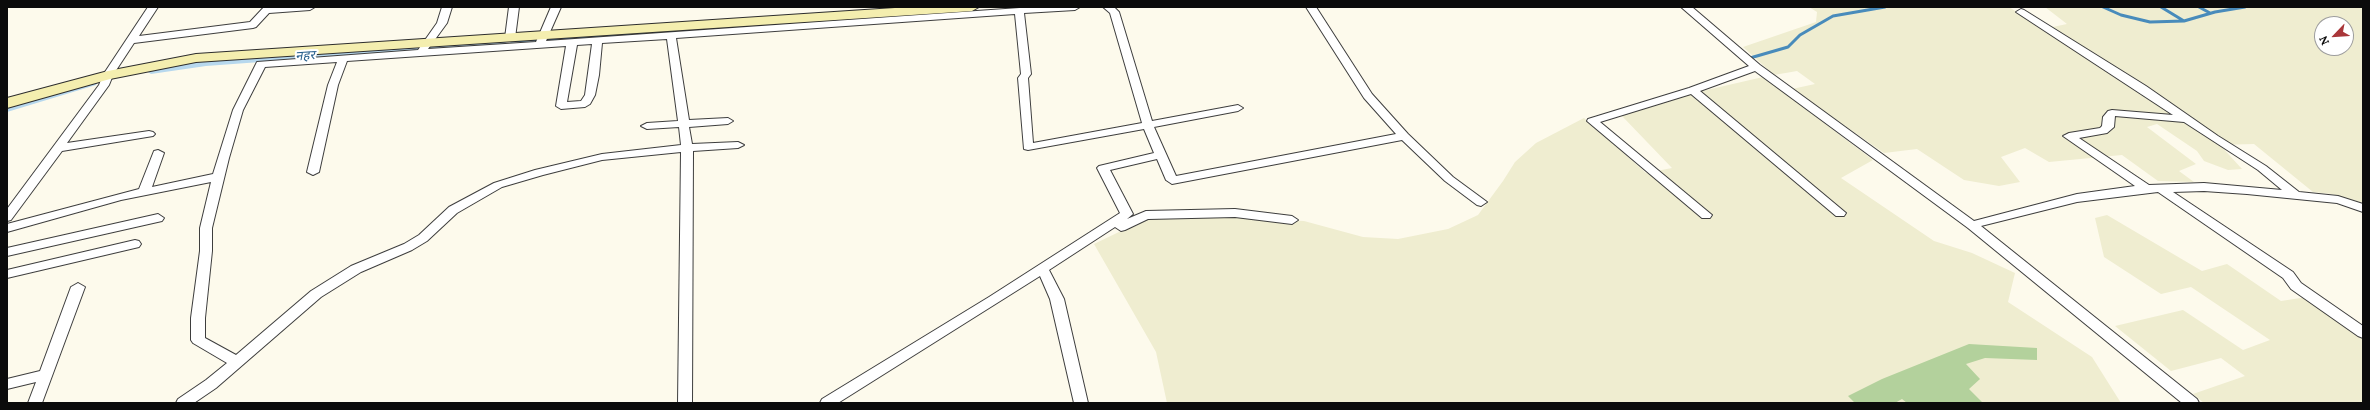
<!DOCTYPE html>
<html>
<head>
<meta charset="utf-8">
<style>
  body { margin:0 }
  #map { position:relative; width:2370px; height:410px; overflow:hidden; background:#fdfaec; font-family:Lora,serif }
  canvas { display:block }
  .frame { position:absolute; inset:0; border:8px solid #0b0b0b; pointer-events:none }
  .north { position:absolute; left:2314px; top:16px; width:40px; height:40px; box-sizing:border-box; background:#fff; border:1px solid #9d9d9d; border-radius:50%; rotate:245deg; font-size:11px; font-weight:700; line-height:16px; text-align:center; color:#0b0b0b }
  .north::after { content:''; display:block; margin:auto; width:14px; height:18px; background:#a93639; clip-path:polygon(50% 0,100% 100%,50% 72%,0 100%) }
</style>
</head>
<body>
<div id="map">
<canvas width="2370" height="410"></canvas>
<div class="frame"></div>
<div class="north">N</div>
</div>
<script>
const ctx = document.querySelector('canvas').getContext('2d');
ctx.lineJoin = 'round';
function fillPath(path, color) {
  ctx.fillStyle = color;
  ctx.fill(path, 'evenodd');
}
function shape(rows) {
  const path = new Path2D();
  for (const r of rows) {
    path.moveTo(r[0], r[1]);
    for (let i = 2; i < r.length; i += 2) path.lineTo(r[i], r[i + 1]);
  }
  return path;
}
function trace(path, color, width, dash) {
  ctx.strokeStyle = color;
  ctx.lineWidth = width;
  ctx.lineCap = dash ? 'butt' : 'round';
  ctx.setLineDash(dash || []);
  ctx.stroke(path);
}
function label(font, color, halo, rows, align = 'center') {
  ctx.font = font + ' Lora,"Noto Sans Devanagari",serif';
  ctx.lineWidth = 4;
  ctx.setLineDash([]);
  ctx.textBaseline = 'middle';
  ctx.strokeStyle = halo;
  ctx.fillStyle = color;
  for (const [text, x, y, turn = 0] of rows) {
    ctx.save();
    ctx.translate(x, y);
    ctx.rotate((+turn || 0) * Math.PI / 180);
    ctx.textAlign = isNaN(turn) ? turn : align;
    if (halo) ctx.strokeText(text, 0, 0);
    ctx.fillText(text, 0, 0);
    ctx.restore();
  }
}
fillPath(shape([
  [1809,7,2009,7,2043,29,2067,24,2045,7,2363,7,2363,203,2332,194,2313,192,2254,144,2220,145,2242,169,2228,170,2204,161,2197,151,2157,124,2147,127,2196,164,2179,171,2194,182,2158,181,2122,155,2049,162,2025,148,2001,157,2020,182,1999,186,1964,180,1917,149,1884,153,1792,89,1815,84,1797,71,1774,75,1743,47,1816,22,1817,12],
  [2322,24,2346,24,2346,48,2322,48],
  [1763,77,1873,160,1841,178,1934,241,1972,253,2015,273,2008,302,2092,357,2121,403,1167,403,1156,352,1094,244,1148,218,1202,216,1304,221,1363,237,1398,239,1448,229,1478,215,1503,181,1515,162,1536,143,1584,118,1646,173,1672,168,1622,116,1672,98],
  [2107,215,2202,271,2227,264,2281,301,2307,297,2363,340,2363,403,2204,403,2193,394,2245,376,2221,358,2171,371,2115,326,2183,310,2243,350,2270,340,2191,287,2161,294,2104,257,2095,218]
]), '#efedd0');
fillPath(shape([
  [1969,344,2037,348,2037,360,1985,358,1966,364,1980,379,1969,389,1983,403,1907,403,1902,399,1895,403,1855,403,1848,396,1882,379]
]), '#b3d19c');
trace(shape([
  [2103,7,2121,15,2150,22,2184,21,2215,12,2245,7],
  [2161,7,2184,21],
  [2199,7,2210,13],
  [511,41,708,30],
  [1750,58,1788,47,1800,35,1833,16,1885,7]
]), '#488bbb', 3);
fillPath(shape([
  [501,39,506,42,505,44,206,66,151,74,146,71,151,68,206,60,501,39],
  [92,80,97,83,96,85,7,112,7,106,92,80]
]), '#b7d8ee');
const street = shape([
  [148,7,158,7,139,36,250,22,264,7,315,7,310,10,269,13,256,27,253,28,134,43,113,75,109,85,67,143,149,131,153,132,155,134,153,136,62,151,11,220,7,221,7,209,99,85,103,75,148,7],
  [442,7,452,7,447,23,428,49,536,42,551,7,561,7,546,41,1034,7,1080,7,1075,10,1024,13,1031,74,1028,78,1033,143,1142,123,1110,13,1103,7,1114,7,1119,12,1152,121,1238,105,1243,108,1238,111,1154,127,1176,176,1396,134,1364,98,1306,7,1316,7,1372,94,1408,134,1453,177,1487,202,1481,206,1477,205,1445,181,1402,140,1172,184,1166,180,1157,159,1110,170,1133,214,1127,219,1146,211,1235,209,1292,216,1298,220,1292,224,1235,217,1148,219,1125,230,1121,231,1115,227,1049,270,1064,299,1088,403,1074,403,1050,299,1040,276,838,403,820,403,822,399,989,297,1120,213,1097,168,1099,166,1154,153,1144,129,1028,150,1024,149,1018,78,1021,74,1015,14,676,38,689,120,728,118,733,121,728,124,689,127,692,144,738,142,744,145,738,148,693,151,692,403,678,403,681,152,602,160,543,175,502,187,457,213,427,241,412,250,361,272,321,297,216,388,194,403,176,403,178,399,206,380,227,363,193,343,191,340,191,318,200,251,200,228,211,182,121,200,7,232,7,224,139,189,154,151,158,150,164,153,152,187,213,174,233,110,257,62,418,50,437,23,442,7],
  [667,39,678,121,647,123,641,126,647,129,679,127,681,145,602,154,535,170,494,183,449,207,419,235,404,244,351,266,311,291,236,355,205,338,205,318,212,251,212,228,229,158,243,110,265,67,337,62,328,85,307,172,313,175,319,172,338,85,347,61,566,46,556,106,561,109,585,107,590,104,595,95,599,75,602,43,667,39],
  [592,44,585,95,581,101,567,102,577,45,592,44],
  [509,7,519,7,515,38,510,41,505,38,509,7],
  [1681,7,1692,7,1760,65,1974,221,2077,194,2135,186,2063,136,2069,133,2100,128,2102,126,2103,117,2108,111,2112,110,2173,115,2016,12,2021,9,2024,10,2146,86,2218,136,2266,166,2299,192,2338,196,2363,204,2363,212,2337,203,2247,194,2204,191,2173,192,2293,272,2301,283,2363,326,2363,338,2358,336,2291,289,2283,278,2158,192,2077,202,1981,226,2197,399,2199,403,2182,403,1968,228,1755,71,1700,91,1846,213,1844,216,1836,216,1691,94,1600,122,1712,215,1710,218,1702,218,1587,121,1588,119,1689,88,1749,66,1681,7],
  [2115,116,2184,122,2258,170,2282,190,2204,183,2149,185,2079,138,2107,133,2114,127,2115,116],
  [158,214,164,218,162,221,7,256,7,248,158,214],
  [135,240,139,241,141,244,139,247,7,278,7,270,135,240],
  [78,283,85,287,42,403,28,403,36,382,7,389,7,379,40,371,71,287,78,283]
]);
const secondary = shape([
  [910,7,979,7,972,11,196,62,110,79,7,108,7,98,108,71,196,54,910,7]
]);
trace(street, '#3e3e3e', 2);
trace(secondary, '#2d2d2d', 2);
fillPath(street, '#fff');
fillPath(secondary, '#f4eeaf');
label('italic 13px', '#255d8c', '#fff', [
  ["नहर",305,56,-4]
]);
</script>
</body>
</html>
